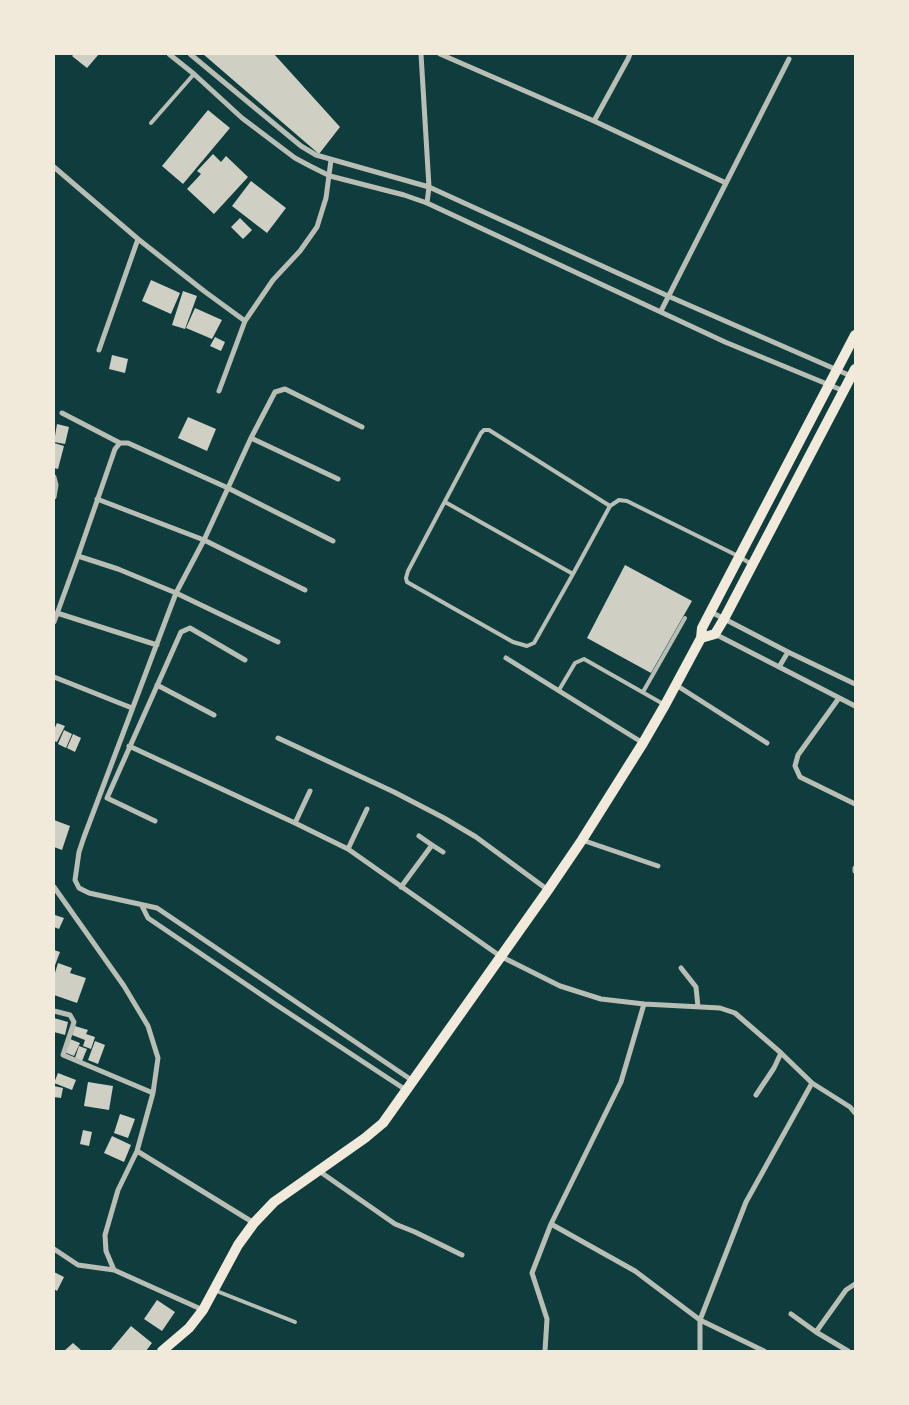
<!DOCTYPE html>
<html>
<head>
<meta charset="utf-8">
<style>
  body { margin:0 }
  #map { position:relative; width:909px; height:1405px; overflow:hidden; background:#0f3d3e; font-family:"IBM Plex Sans",sans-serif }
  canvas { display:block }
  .frame { position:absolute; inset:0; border:55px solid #f1e9da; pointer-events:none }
</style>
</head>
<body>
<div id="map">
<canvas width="909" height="1405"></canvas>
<div class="frame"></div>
</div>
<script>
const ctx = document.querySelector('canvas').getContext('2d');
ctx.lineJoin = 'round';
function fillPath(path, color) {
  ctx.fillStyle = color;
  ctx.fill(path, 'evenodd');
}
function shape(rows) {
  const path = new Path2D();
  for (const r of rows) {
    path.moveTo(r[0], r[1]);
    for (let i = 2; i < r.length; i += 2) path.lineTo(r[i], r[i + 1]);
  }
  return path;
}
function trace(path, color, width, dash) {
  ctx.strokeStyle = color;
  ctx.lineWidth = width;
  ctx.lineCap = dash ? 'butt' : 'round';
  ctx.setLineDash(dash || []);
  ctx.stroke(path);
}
fillPath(shape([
  [74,54,99,54,87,68,72,56],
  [203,54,274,54,340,127,319,154],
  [208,110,230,128,183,184,162,166],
  [213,154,221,162,226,156,248,177,214,214,187,189,201,174,197,171],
  [251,181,286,208,267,233,232,206],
  [240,218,252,230,243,239,231,227],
  [151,280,180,293,171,314,142,301],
  [183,291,197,296,185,329,172,325],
  [195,308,222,320,212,339,186,328],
  [215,337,225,342,221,351,210,346],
  [112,355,128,359,125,373,109,369],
  [188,417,216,429,207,451,178,438],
  [57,424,69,427,65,444,54,442],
  [54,443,64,446,58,469,54,468],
  [625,565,692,601,651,673,587,638],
  [57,723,65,726,57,742,54,741,54,730],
  [64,730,72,734,66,748,58,744],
  [73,734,81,738,75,752,67,748],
  [54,820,70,826,62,850,54,847],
  [55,915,64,918,59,929,54,927],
  [54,950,60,952,54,968],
  [58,963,72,968,70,973,86,978,77,1003,54,995,54,976],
  [54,1018,68,1022,65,1035,54,1032],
  [75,1026,88,1030,86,1034,95,1037,91,1049,83,1046,85,1040,72,1035],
  [70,1039,80,1043,74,1056,64,1052],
  [95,1041,105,1045,98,1064,88,1060],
  [79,1046,87,1049,82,1061,75,1058],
  [58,1073,76,1080,72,1090,54,1083],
  [88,1082,113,1086,109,1110,84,1106],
  [54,1086,63,1088,61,1098,54,1097],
  [120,1114,135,1119,128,1138,114,1133],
  [83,1130,92,1132,89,1146,80,1144],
  [112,1136,131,1145,124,1162,104,1153],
  [54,1272,64,1277,57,1291,54,1289],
  [157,1300,175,1312,162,1331,144,1319],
  [131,1326,152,1343,146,1351,110,1351],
  [73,1343,82,1351,64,1351]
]), '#cfcfc3');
trace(shape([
  [151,123,194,74],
  [445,502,573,574],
  [610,506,489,430,484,430,481,433,408,571,406,578,407,582,513,642,527,646,534,643,573,574,610,506,619,500,627,501,740,557,751,564],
  [559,690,575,663,584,659,665,705],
  [643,692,685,618],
  [214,1290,295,1322]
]), '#b8beb3', 4);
trace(shape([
  [169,54,194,74,242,118,295,158,310,166,330,176,404,195,427,203,725,342,844,391],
  [190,54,301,146,316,155,429,187,668,296,851,376],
  [421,54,429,187,427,203],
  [440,54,594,121,726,183],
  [594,121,628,59,630,54],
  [54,167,138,239,204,291,245,321],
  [661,311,789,59],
  [99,350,138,239],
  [219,391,245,321,273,280,300,251,317,227,326,198,331,160],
  [62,413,120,443],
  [362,427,285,389,275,392,251,438,204,540,176,593,84,837,79,852,75,880,79,888,89,893,157,908,413,1081],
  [251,438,338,479],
  [54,477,56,485,54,497],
  [97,499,204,540,305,590],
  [78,556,115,449,120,443,128,443,228,488,333,541],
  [711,612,788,652,855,684],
  [57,613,157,645],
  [54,622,78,556,118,569,176,593,278,642],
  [713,633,855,706],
  [506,658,643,743],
  [779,667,788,652],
  [54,677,132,708],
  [157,685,214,715],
  [676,685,767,743],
  [839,698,798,755,795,766,800,777,855,804],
  [278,738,394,792,444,818,476,837,548,890],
  [129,746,295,823,348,849,500,956,560,986,601,999,644,1004,720,1008,735,1013,781,1053,812,1083,850,1107,855,1113],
  [155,821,107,798,181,632,190,628,245,660],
  [295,823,310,791],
  [582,840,658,866],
  [432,845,443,852],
  [348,849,367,809],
  [855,868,855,871],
  [54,887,124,986,148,1026,158,1058,153,1093,137,1151,118,1190,105,1235,106,1251,114,1270,203,1310],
  [401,887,432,845,419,836],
  [142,906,148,918,275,1004,406,1090],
  [681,968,696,987,698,1007],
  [54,1011,70,1015,74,1022,63,1055,153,1093],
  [756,1095,774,1068,781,1053],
  [137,1151,254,1223],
  [319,1171,395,1224,415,1232,462,1255],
  [551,1224,635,1271,700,1320,764,1351],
  [54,1249,78,1265,114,1270],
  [791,1314,816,1332,848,1351],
  [816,1332,846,1290,855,1284],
  [545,1351,547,1319,532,1273,551,1224,621,1082,644,1004],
  [700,1351,700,1320,746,1202,812,1083]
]), '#b8beb3', 5);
trace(shape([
  [701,638,715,634,724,619,855,369],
  [162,1351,189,1328,203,1310,238,1245,254,1223,274,1202,365,1138,383,1123,548,890,582,840,643,743,665,705,701,638,702,628,855,335]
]), '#f1e9da', 10);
</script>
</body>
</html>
